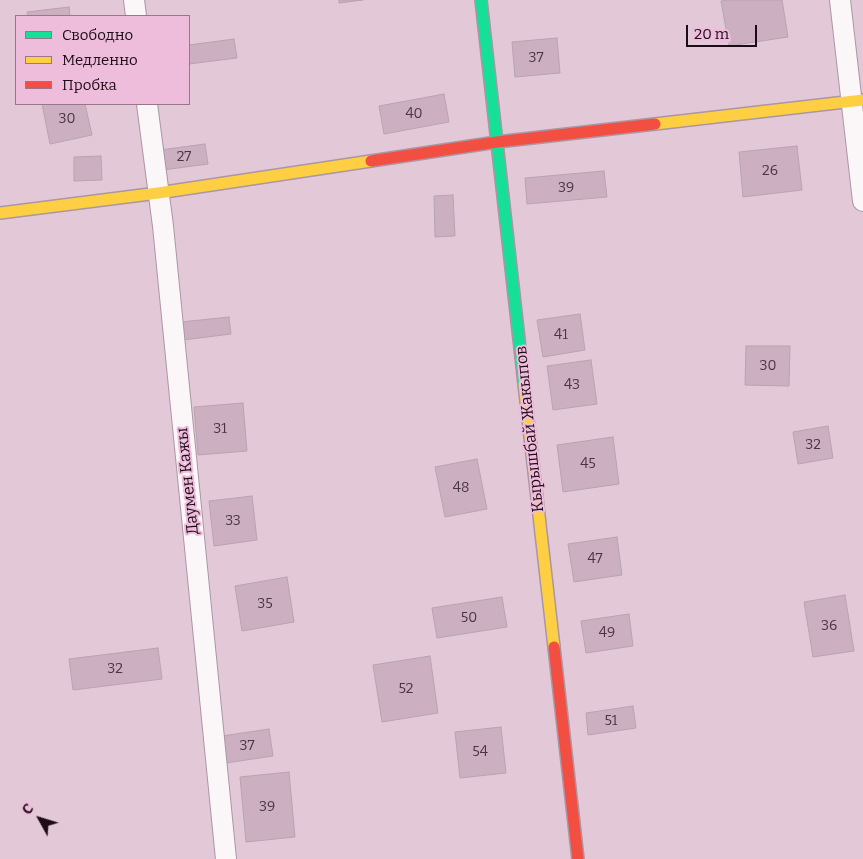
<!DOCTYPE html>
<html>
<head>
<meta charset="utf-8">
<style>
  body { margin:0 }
  #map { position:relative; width:863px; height:859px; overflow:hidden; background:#e3c8d8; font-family:Bitter,serif }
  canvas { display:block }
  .legend { position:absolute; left:15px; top:15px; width:175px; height:90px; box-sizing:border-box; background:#eebddb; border:1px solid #9a768d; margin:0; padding:6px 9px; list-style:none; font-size:15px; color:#1d0c17 }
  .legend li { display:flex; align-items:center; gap:10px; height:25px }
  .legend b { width:25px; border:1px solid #9a768d }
  .north { position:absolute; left:15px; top:794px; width:50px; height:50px; -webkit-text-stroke:4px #eebddb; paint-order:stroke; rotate:309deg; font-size:14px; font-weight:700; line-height:20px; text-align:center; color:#1d0c17 }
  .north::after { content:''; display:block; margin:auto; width:18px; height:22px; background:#1d0c17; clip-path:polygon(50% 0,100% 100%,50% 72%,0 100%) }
  .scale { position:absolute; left:686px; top:25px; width:71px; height:22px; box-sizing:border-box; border:2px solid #1d0c17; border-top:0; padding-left:6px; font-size:15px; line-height:18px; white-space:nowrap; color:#1d0c17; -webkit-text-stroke:4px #eebddb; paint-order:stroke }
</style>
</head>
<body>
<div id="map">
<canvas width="863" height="859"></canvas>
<ul class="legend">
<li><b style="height:6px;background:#16e098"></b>Свободно</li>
<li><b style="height:6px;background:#ffcf43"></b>Медленно</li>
<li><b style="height:6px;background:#f24e42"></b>Пробка</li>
</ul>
<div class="north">С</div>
<div class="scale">20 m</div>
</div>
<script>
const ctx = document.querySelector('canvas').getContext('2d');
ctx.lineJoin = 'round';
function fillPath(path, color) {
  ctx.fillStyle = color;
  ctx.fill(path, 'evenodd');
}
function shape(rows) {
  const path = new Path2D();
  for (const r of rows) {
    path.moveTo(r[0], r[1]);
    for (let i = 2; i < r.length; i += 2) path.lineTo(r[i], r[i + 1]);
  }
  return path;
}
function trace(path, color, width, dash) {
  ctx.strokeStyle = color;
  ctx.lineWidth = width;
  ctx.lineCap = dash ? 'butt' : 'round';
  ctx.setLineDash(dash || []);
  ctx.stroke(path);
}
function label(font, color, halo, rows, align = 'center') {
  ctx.font = font + ' Bitter,serif';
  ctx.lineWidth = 4;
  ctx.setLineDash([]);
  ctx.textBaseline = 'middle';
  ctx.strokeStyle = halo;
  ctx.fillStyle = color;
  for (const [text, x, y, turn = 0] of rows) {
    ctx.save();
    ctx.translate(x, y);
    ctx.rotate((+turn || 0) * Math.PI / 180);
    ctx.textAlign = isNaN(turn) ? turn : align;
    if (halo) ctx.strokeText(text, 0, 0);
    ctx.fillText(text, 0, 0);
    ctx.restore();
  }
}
const building = shape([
  [339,0,363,0,339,3,339,0],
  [726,0,782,0,788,37,729,46,721,1,726,0],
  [69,7,70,16,28,16,27,12,69,7],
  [557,38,560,73,515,77,512,42,557,38],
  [234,39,237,58,189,64,189,45,234,39],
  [444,94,449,122,384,134,379,106,444,94],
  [42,104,85,104,92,135,50,144,42,104],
  [205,144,208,164,163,170,160,150,205,144],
  [797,146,802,190,743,197,739,152,797,146],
  [101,156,102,180,74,181,74,157,101,156],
  [604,171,607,197,527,204,525,178,604,171],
  [453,195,455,236,435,237,434,196,453,195],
  [580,314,585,350,543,357,537,320,580,314],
  [229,317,231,334,183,340,181,322,229,317],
  [746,346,790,346,789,386,745,385,746,346],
  [591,360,597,404,553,410,547,366,591,360],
  [243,403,247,451,198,455,194,407,243,403],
  [828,426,833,458,798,464,793,432,828,426],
  [613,437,619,484,563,492,557,445,613,437],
  [477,459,487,509,445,517,435,467,477,459],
  [252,496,257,540,214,546,209,501,252,496],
  [617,537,622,575,574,582,568,544,617,537],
  [287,577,294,622,242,631,235,586,287,577],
  [845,595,854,651,813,657,804,602,845,595],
  [502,597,507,627,437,638,432,608,502,597],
  [629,614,633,646,586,653,581,621,629,614],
  [158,648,162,679,73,690,69,659,158,648],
  [430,656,438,713,382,722,373,665,430,656],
  [633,706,636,728,588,735,586,713,633,706],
  [501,727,506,773,460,778,455,732,501,727],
  [269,729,273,756,226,763,222,736,269,729],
  [289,772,295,837,246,842,240,777,289,772]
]);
fillPath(building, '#ccb0c2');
trace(building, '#b8a3b0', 1);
const street = shape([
  [134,0,136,16],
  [840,0,863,201],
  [147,104,163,226,226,859]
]);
const fast = shape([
  [481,0,524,384]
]);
const slow = shape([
  [655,124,863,100],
  [0,213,158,193,371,161],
  [524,384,554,647]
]);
const jam = shape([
  [371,161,497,142,655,124],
  [554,647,578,859]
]);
trace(street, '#ab96a3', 22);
trace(fast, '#ab96a3', 14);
trace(slow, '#ab96a3', 14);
trace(jam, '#ab96a3', 14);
trace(street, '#fbf7f9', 20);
trace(fast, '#16e098', 11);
trace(slow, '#ffcf43', 11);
trace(jam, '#f24e42', 11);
label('14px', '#4a3642', null, [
  ["37",536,58],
  ["40",414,114],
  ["30",67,119],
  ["27",184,157],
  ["26",770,171],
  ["39",566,188],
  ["41",561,335],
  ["30",768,366],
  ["43",572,385],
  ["31",220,429],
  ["32",813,445],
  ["45",588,464],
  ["48",461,488],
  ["33",233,521],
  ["47",595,559],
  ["35",265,604],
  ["50",469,618],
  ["36",829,626],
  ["49",607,633],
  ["32",115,669],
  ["52",406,689],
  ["51",611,721],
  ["37",247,746],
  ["54",480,752],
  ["39",267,807]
]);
label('16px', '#1d0c17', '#eebddb', [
  ["Кырышбай Жакыпов",530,429,-96],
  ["Даумен Кажы",188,481,-96]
]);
</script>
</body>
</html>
